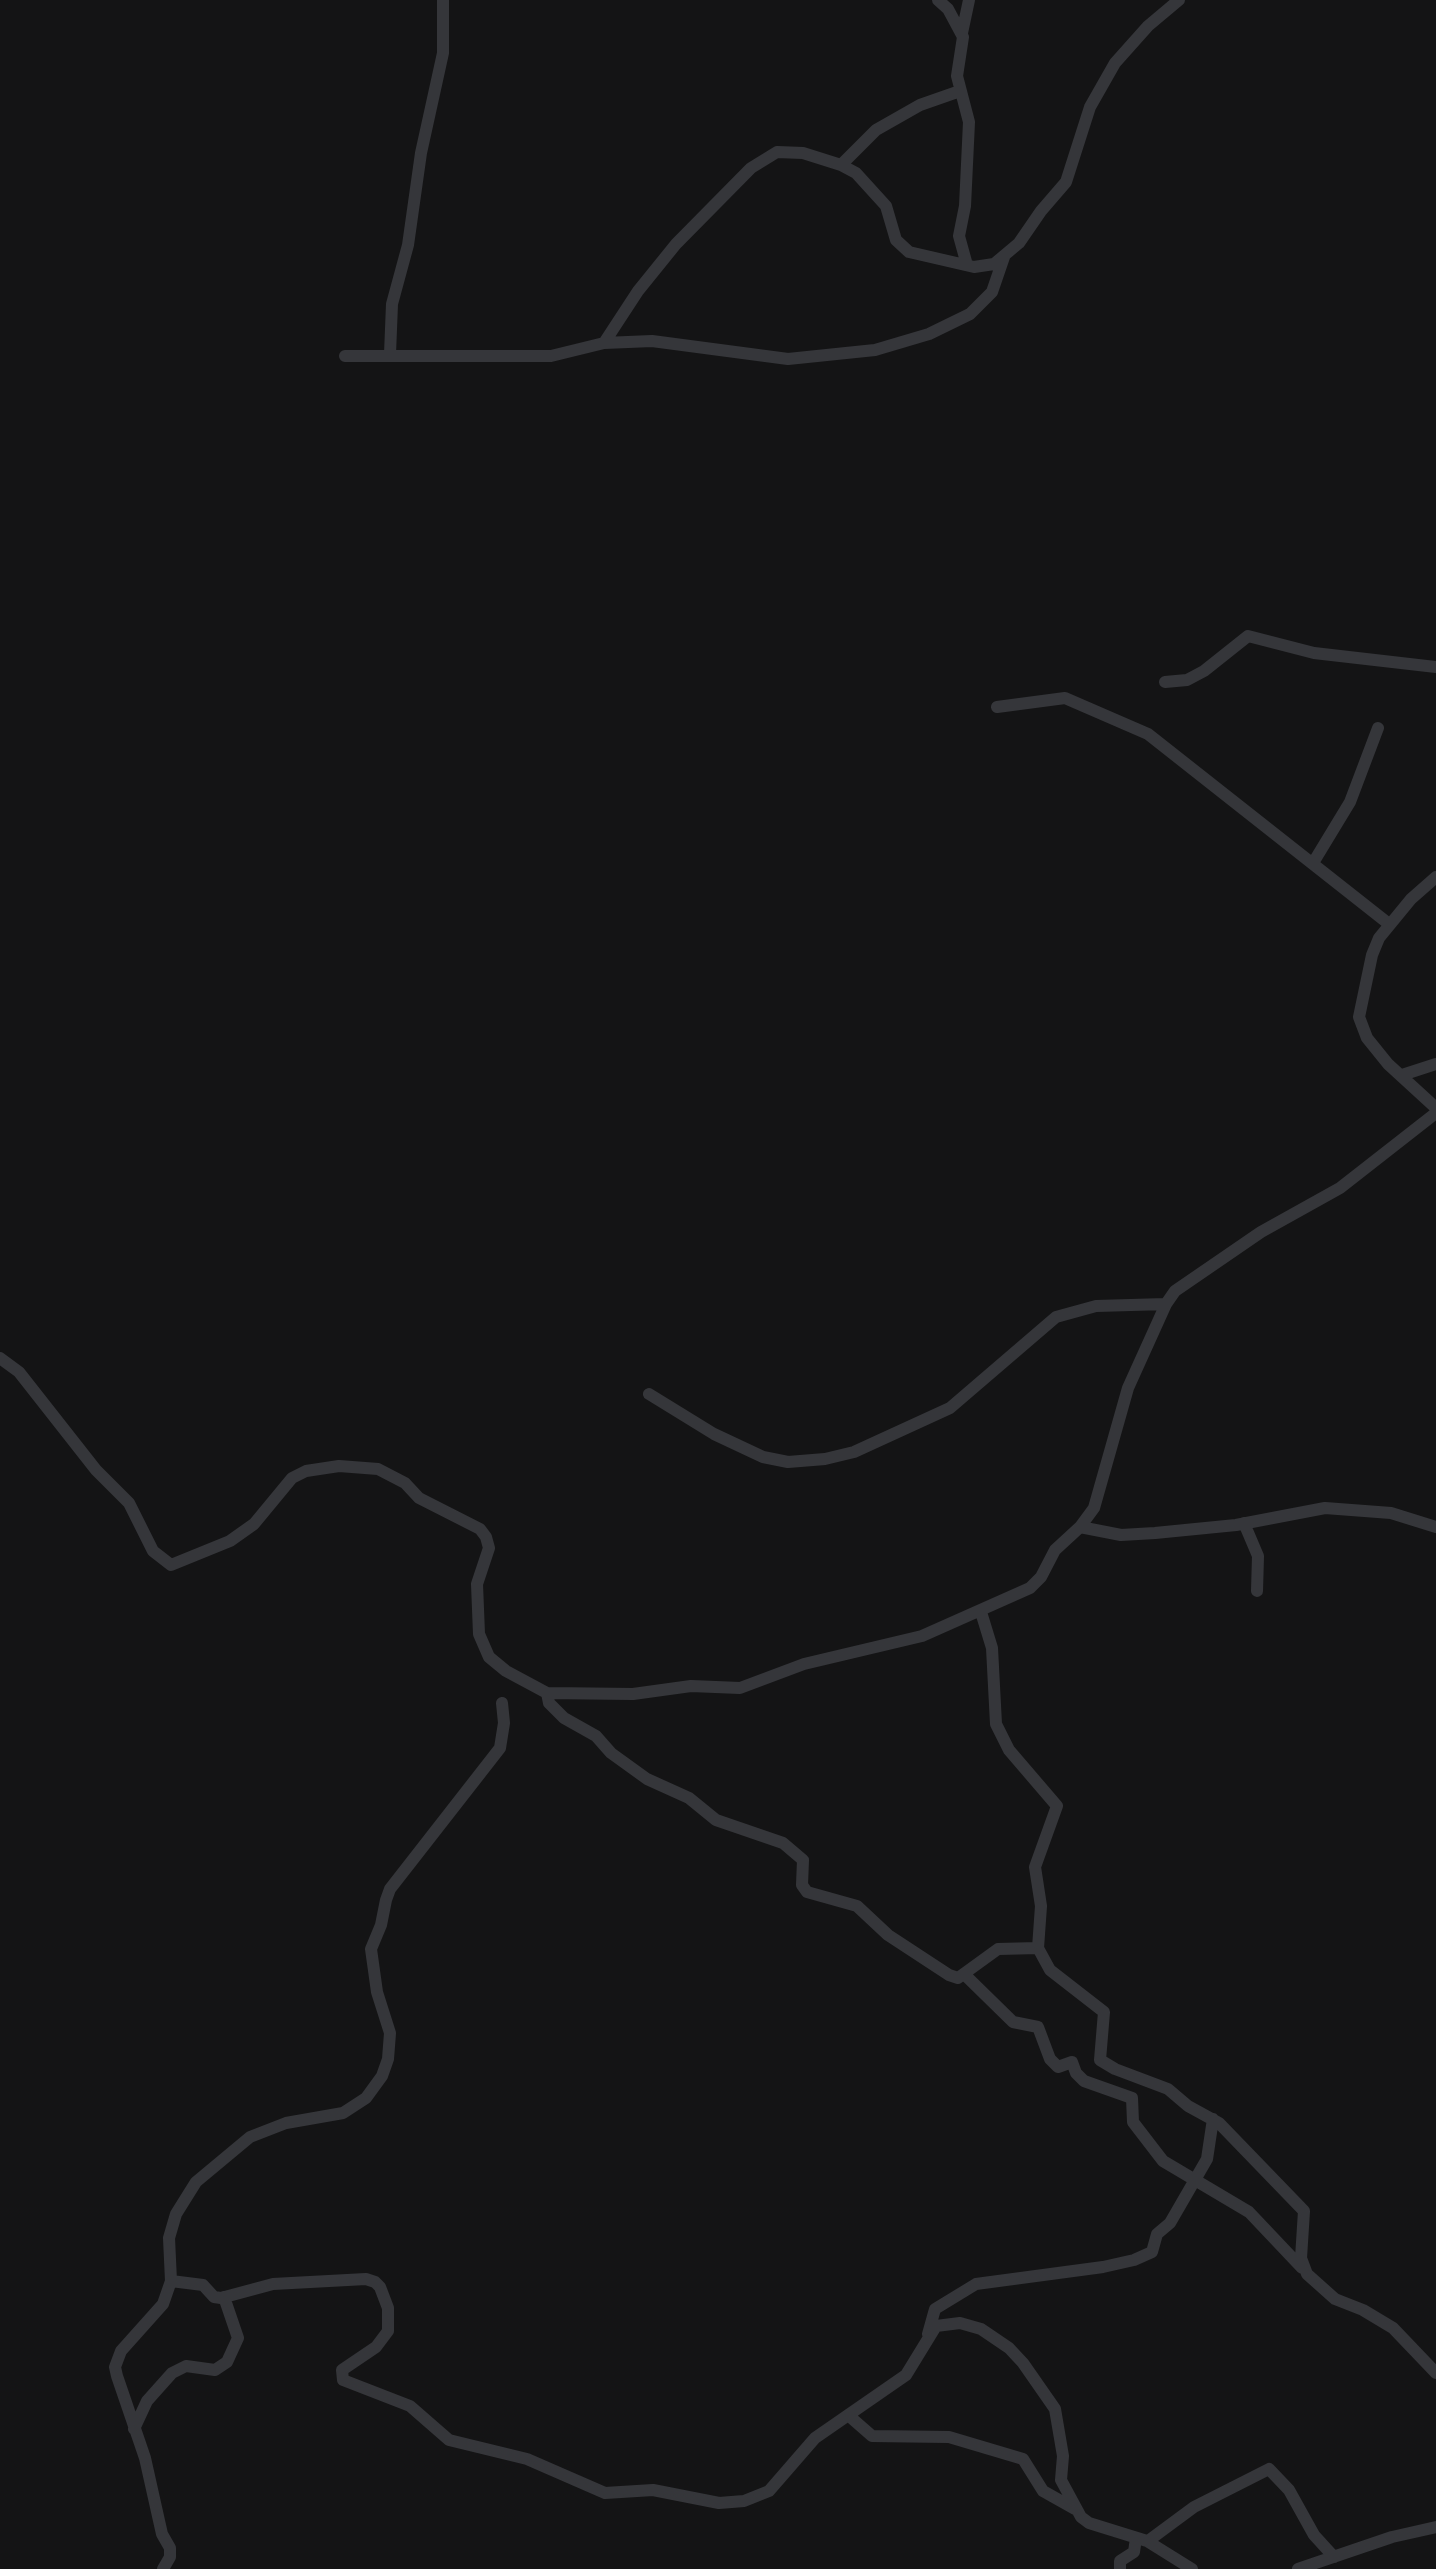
<!DOCTYPE html>
<html>
<head>
<meta charset="utf-8">
<style>
  body { margin:0 }
  canvas { display:block; background:#141415 }
</style>
</head>
<body>
<canvas width="1436" height="2569"></canvas>
<script>
const ctx = document.querySelector('canvas').getContext('2d');
ctx.lineJoin = 'round';
function shape(rows) {
  const path = new Path2D();
  for (const r of rows) {
    path.moveTo(r[0], r[1]);
    for (let i = 2; i < r.length; i += 2) path.lineTo(r[i], r[i + 1]);
  }
  return path;
}
function trace(path, color, width, dash) {
  ctx.strokeStyle = color;
  ctx.lineWidth = width;
  ctx.lineCap = dash ? 'butt' : 'round';
  ctx.setLineDash(dash || []);
  ctx.stroke(path);
}
trace(shape([
  [938,0,948,9,963,37,957,76,969,122,965,206,959,236,967,265],
  [962,33,969,0],
  [841,165,876,130,920,105,960,91],
  [604,343,652,341,788,359,875,350,929,334,970,314,992,292,1004,257],
  [390,354,392,304,408,245,421,153,443,53,443,0],
  [345,356,551,356,604,343,638,291,676,244,751,168,777,152,803,153,841,165,856,173,886,206,896,240,909,252,974,267,994,264,1019,243,1041,211,1066,182,1090,107,1115,63,1148,26,1179,0],
  [1165,682,1187,680,1204,671,1248,636,1314,653,1436,667],
  [997,707,1065,698,1148,734,1389,924],
  [1313,863,1350,802,1378,728],
  [1436,877,1411,899,1379,938,1372,955,1359,1017,1367,1038,1388,1064,1436,1108],
  [1402,1075,1436,1064],
  [0,1358,19,1372,96,1470,129,1503,153,1551,171,1565,230,1541,254,1524,292,1478,306,1471,339,1466,378,1469,405,1483,419,1498,480,1529,486,1537,489,1548,477,1584,479,1634,489,1657,506,1671,547,1693,633,1694,691,1686,740,1688,804,1664,922,1636,1030,1588,1041,1577,1055,1550,1080,1527,1094,1508,1128,1388,1166,1304,1175,1291,1261,1232,1340,1188,1436,1113],
  [649,1394,714,1434,763,1457,788,1462,825,1459,854,1452,950,1408,1056,1317,1096,1306,1166,1304],
  [1244,1523,1258,1556,1257,1591],
  [1080,1527,1121,1535,1155,1533,1236,1525,1325,1508,1391,1513,1436,1527],
  [981,1612,992,1648,996,1724,1009,1750,1057,1806,1035,1867,1041,1906,1038,1948,1050,1970,1104,2012,1100,2060,1115,2069,1168,2089,1188,2106,1219,2123,1304,2211,1301,2258,1307,2274,1335,2299,1363,2310,1393,2328,1436,2373],
  [547,1693,549,1703,564,1718,596,1736,611,1753,647,1779,689,1798,716,1820,783,1843,803,1860,802,1885,807,1892,857,1906,888,1935,949,1975,958,1978,998,1949,1038,1948],
  [964,1974,1013,2022,1038,2027,1050,2059,1058,2067,1072,2062,1076,2073,1084,2081,1132,2098,1133,2122,1163,2161,1249,2212,1302,2268],
  [171,2281,203,2285,214,2297,221,2298,273,2284,366,2279,375,2282,380,2287,388,2308,388,2331,376,2347,342,2370,343,2380,410,2406,449,2440,527,2459,605,2493,653,2490,719,2503,744,2501,769,2491,815,2438,906,2375,936,2326,960,2323,981,2329,1009,2348,1023,2363,1055,2409,1063,2456,1061,2480,1081,2517,1089,2523,1147,2541,1192,2569],
  [928,2334,935,2309,976,2284,1103,2267,1134,2260,1152,2252,1157,2234,1170,2223,1207,2159,1213,2119],
  [848,2415,872,2436,949,2437,1023,2459,1043,2491,1075,2509],
  [134,2429,147,2401,172,2373,186,2366,215,2370,227,2362,238,2338,224,2297],
  [1148,2541,1194,2507,1269,2469,1289,2490,1314,2535,1334,2557],
  [163,2569,170,2557,170,2548,162,2534,145,2458,117,2376,115,2367,121,2351,163,2304,171,2281,169,2238,176,2214,196,2182,250,2137,286,2123,343,2113,366,2098,382,2076,388,2059,390,2033,377,1992,371,1949,381,1925,386,1900,390,1889,500,1748,504,1723,502,1703],
  [1120,2569,1120,2561,1134,2552,1136,2538],
  [1298,2569,1392,2537,1436,2527]
]), '#35363a', 12);
</script>
</body>
</html>
